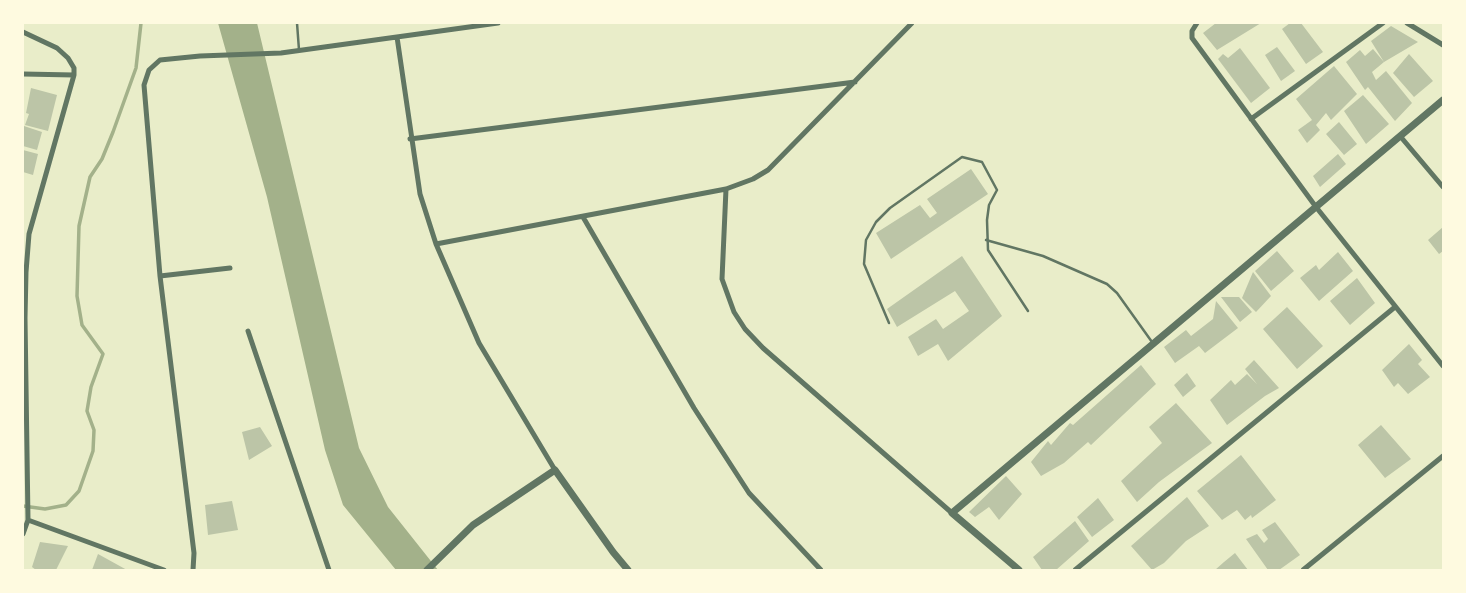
<!DOCTYPE html>
<html>
<head>
<meta charset="utf-8">
<style>
  body { margin:0 }
  #map { position:relative; width:1466px; height:593px; overflow:hidden; background:#e9edc9; font-family:"Noto Sans",sans-serif }
  canvas { display:block }
  .frame { position:absolute; inset:0; border:24px solid #fefae0; pointer-events:none }
</style>
</head>
<body>
<div id="map">
<canvas width="1466" height="593"></canvas>
<div class="frame"></div>
</div>
<script>
const ctx = document.querySelector('canvas').getContext('2d');
ctx.lineJoin = 'round';
function fillPath(path, color) {
  ctx.fillStyle = color;
  ctx.fill(path, 'evenodd');
}
function shape(rows) {
  const path = new Path2D();
  for (const r of rows) {
    path.moveTo(r[0], r[1]);
    for (let i = 2; i < r.length; i += 2) path.lineTo(r[i], r[i + 1]);
  }
  return path;
}
function trace(path, color, width, dash) {
  ctx.strokeStyle = color;
  ctx.lineWidth = width;
  ctx.lineCap = dash ? 'butt' : 'round';
  ctx.setLineDash(dash || []);
  ctx.stroke(path);
}
fillPath(shape([
  [218,23,257,23,359,448,388,507,438,570,396,570,343,505,325,450,267,197]
]), '#a3b18a');
trace(shape([
  [23,506,45,509,66,505,79,491,93,451,94,430,87,411,91,387,103,354,82,325,77,296,79,226,90,177,102,159,113,132,136,68,141,23]
]), '#a3b18a', 3.5);
fillPath(shape([
  [1216,23,1261,23,1217,50,1203,33],
  [1290,23,1301,23,1323,52,1306,64,1282,29],
  [1391,26,1418,42,1384,62,1371,41],
  [1277,47,1295,71,1281,81,1265,55],
  [1240,48,1270,88,1251,103,1218,59,1223,54,1228,58],
  [1373,49,1384,62,1372,72,1376,80,1386,71,1412,103,1395,121,1368,87,1365,90,1346,62,1360,50,1365,56],
  [1409,54,1433,81,1414,97,1393,73],
  [1334,66,1357,94,1331,120,1326,113,1316,125,1320,130,1307,143,1298,130,1312,120,1296,99],
  [31,88,57,95,48,131,25,125,29,114,26,113],
  [1363,95,1389,124,1366,144,1344,111],
  [1339,122,1357,144,1344,155,1326,134],
  [24,126,42,132,37,150,23,146],
  [23,150,38,154,33,175,23,172],
  [1338,154,1346,164,1320,187,1313,176],
  [971,169,988,194,891,259,876,233,920,205,930,218,937,213,927,199],
  [1443,227,1443,251,1439,254,1428,240],
  [1277,251,1294,271,1271,291,1255,271],
  [1338,252,1353,271,1319,301,1300,278,1316,265,1319,270],
  [962,256,1002,316,948,361,938,344,918,356,908,337,936,319,943,329,969,311,955,291,897,327,887,309],
  [1253,272,1271,296,1256,312,1242,298],
  [1357,278,1375,303,1350,325,1330,301],
  [1221,297,1239,297,1252,312,1240,322],
  [1216,301,1238,328,1205,353,1199,346,1175,363,1164,347,1186,330,1191,336,1213,319],
  [1287,307,1323,346,1297,369,1263,329],
  [1409,344,1422,360,1418,364,1430,377,1408,394,1398,383,1394,387,1382,370],
  [1254,360,1279,388,1265,396,1227,425,1210,400,1231,380,1235,385,1247,374,1257,384,1245,369],
  [1141,365,1156,384,1091,445,1088,442,1064,463,1041,476,1031,462,1048,441,1051,445,1070,423,1073,425],
  [1187,373,1196,386,1183,397,1174,385],
  [1176,403,1212,443,1159,482,1137,502,1121,481,1162,443,1149,427],
  [1381,425,1411,459,1385,478,1358,445],
  [260,427,272,446,249,460,242,432],
  [1241,455,1276,500,1252,518,1251,515,1245,520,1237,510,1222,520,1197,491],
  [1006,476,1022,494,999,520,989,507,975,517,969,512],
  [1187,497,1209,526,1186,541,1164,563,1152,570,1131,546],
  [1098,498,1114,520,1092,537,1077,517],
  [232,501,238,530,208,535,205,505],
  [1075,521,1089,541,1056,570,1042,570,1033,557],
  [1275,522,1300,555,1279,570,1268,570,1246,539,1257,534,1264,543,1268,539,1262,530],
  [40,542,68,546,56,570,36,570,32,567],
  [1235,553,1248,570,1215,570,1224,562],
  [98,554,127,570,92,570]
]), '#bcc5a7');
trace(shape([
  [297,23,299,50],
  [986,240,1043,256,1107,284,1117,293,1152,342],
  [889,323,864,264,866,240,876,222,890,208,962,157,982,162,997,190,989,205,987,220,988,250,1028,311]
]), '#617663', 2.5);
trace(shape([
  [1197,23,1192,31,1192,38,1316,207,1443,366],
  [1407,23,1443,45],
  [23,32,57,48,68,58,74,68,74,75,29,234,26,272,25,318,28,520,23,534],
  [397,37,420,194,436,244,479,343,555,470],
  [23,74,74,75],
  [1251,119,1383,23],
  [1400,136,1443,187],
  [410,139,855,82],
  [726,189,722,279,734,312,745,329,763,348,952,513],
  [583,217,694,408,749,493,821,570],
  [436,244,726,189,753,179,768,170,912,23],
  [160,276,230,268],
  [248,331,329,570],
  [28,520,164,570],
  [193,570,194,553,160,276,144,85,149,70,160,60,200,56,281,53,498,23],
  [1075,570,1395,307],
  [1303,570,1443,456]
]), '#617663', 5);
trace(shape([
  [427,570,473,525,555,470,613,552,628,570],
  [1019,570,952,513,1443,100]
]), '#617663', 7);
</script>
</body>
</html>
